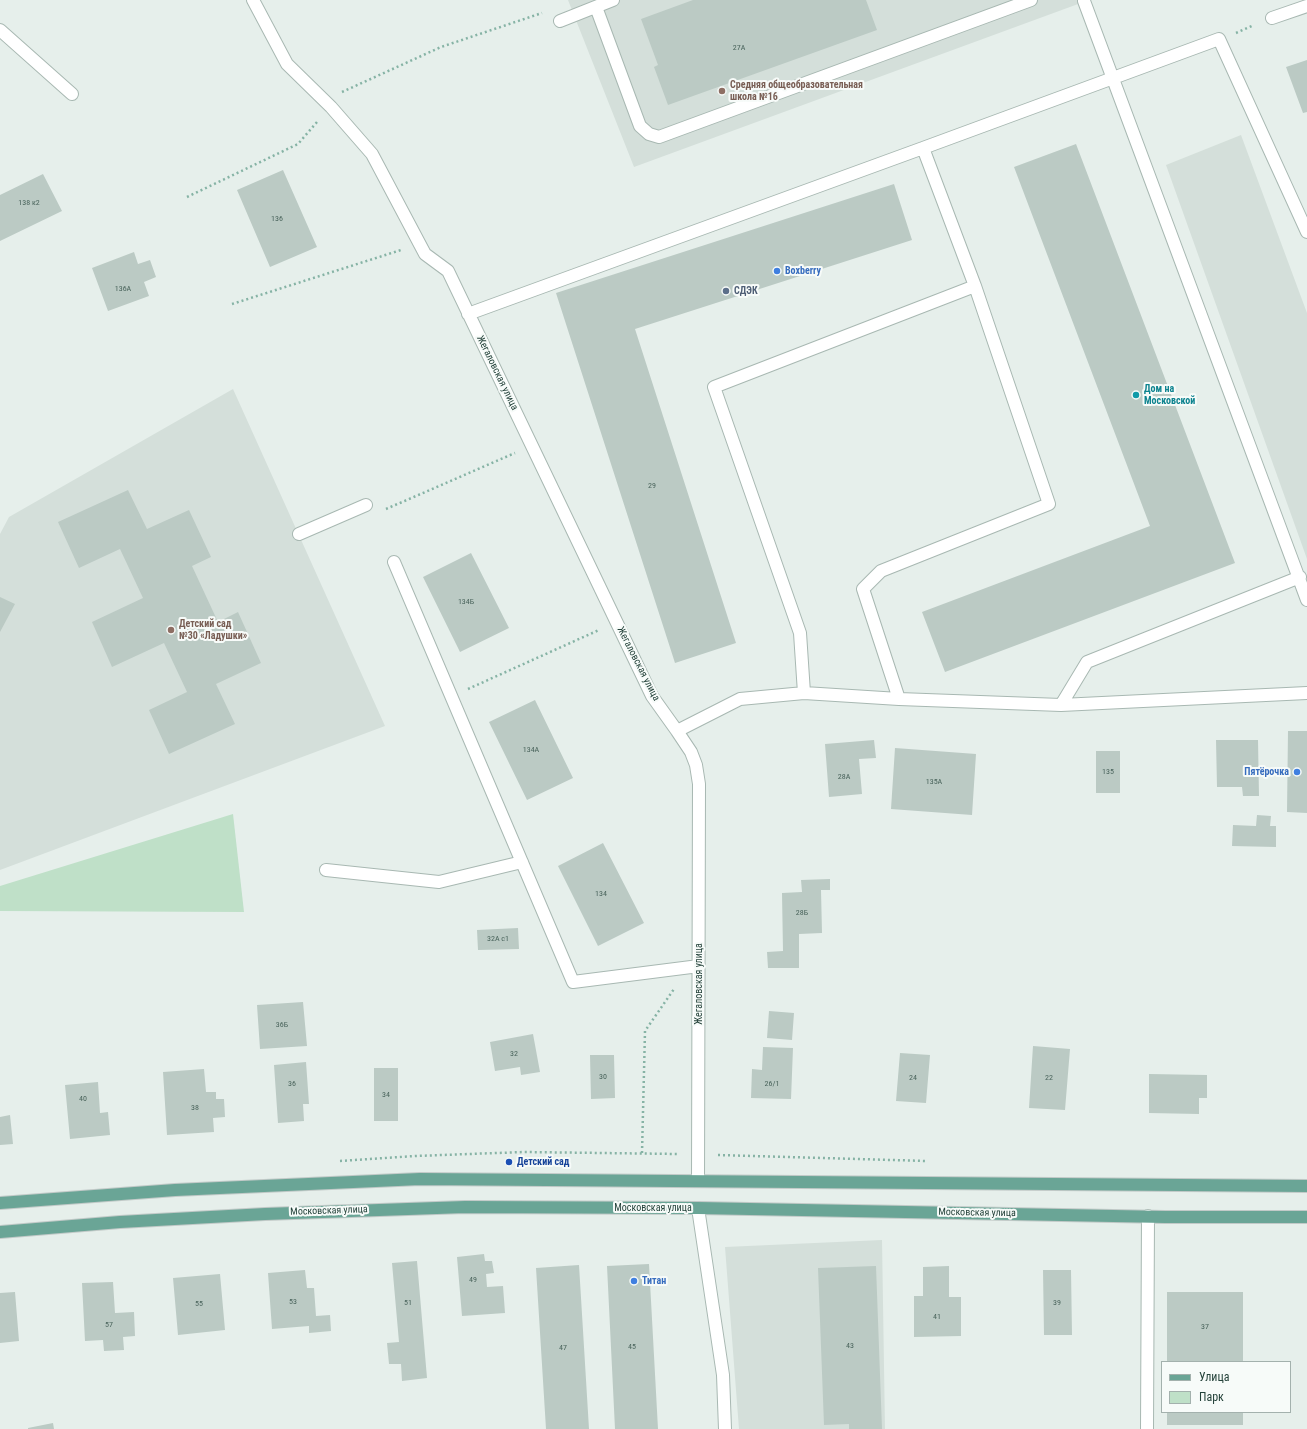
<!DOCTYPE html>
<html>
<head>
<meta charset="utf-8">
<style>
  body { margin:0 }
  #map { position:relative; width:1307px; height:1429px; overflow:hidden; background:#e6efeb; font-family:"Roboto Condensed",sans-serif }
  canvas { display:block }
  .legend { position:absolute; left:1161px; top:1361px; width:130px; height:52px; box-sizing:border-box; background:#f7fbf9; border:1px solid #a3b1ad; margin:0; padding:5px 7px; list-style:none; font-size:12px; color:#24423a }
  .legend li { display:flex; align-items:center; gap:8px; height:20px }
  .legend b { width:20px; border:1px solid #a3b1ad }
</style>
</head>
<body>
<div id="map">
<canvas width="1307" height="1429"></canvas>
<ul class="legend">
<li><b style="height:5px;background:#6aa596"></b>Улица</li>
<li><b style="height:11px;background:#bfe0c8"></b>Парк</li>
</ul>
</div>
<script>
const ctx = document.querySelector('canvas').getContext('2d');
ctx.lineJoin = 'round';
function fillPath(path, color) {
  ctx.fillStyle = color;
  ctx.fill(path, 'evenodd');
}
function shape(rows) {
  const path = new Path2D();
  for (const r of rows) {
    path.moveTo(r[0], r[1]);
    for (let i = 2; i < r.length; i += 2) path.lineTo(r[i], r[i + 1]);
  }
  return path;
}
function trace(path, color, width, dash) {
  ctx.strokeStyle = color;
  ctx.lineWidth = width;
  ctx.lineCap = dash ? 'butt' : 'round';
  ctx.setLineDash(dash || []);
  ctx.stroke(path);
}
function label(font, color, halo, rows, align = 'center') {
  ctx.font = font + ' "Roboto Condensed",sans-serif';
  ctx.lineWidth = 4;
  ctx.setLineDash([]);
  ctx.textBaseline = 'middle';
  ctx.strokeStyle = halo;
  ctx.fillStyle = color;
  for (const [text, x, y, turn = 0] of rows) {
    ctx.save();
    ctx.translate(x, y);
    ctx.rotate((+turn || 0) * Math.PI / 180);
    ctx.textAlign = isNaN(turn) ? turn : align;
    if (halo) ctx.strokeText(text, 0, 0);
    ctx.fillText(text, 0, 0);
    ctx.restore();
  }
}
fillPath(shape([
  [568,0,1089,0,634,167],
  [1241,135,1307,313,1307,559,1166,165],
  [233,389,385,726,0,870,0,534,9,517],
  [882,1240,885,1429,739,1429,725,1247]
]), '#d4dfda');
fillPath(shape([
  [233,814,244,912,0,911,0,886]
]), '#bfe0c8');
fillPath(shape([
  [693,0,866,0,877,30,668,105,654,67,658,65,641,19],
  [1307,60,1307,112,1303,113,1286,67],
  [1076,144,1235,563,945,672,922,612,1150,526,1014,167],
  [283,170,317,247,270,267,237,190],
  [43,174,62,211,0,241,0,195],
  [894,184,912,240,635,329,736,643,675,663,556,293],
  [134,252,138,264,150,260,156,277,144,282,149,296,108,311,92,268],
  [128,490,147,529,189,510,211,557,192,566,218,622,238,612,261,663,216,684,235,724,169,754,149,710,187,692,164,643,112,667,92,622,143,598,120,549,79,568,58,522],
  [471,553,509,628,460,652,423,577],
  [0,597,15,604,0,632],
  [535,700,573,778,527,800,489,722],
  [1288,731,1307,731,1307,813,1287,812],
  [874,740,876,758,859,759,862,794,829,797,825,744],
  [1216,740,1258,740,1259,796,1243,796,1242,787,1217,787],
  [895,748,976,754,972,815,891,809],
  [1096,751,1120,751,1120,793,1096,793],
  [1257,815,1271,816,1270,826,1276,826,1276,847,1232,846,1233,825,1256,826],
  [603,843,644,923,598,946,558,866],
  [830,879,830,890,821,890,822,933,799,934,799,968,768,968,767,952,783,951,782,893,802,892,801,880],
  [518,928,519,949,478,950,477,930],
  [303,1002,307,1046,260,1049,257,1005],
  [769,1011,794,1013,792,1040,767,1038],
  [533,1034,540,1072,521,1075,520,1067,495,1071,490,1042],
  [1033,1046,1070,1049,1065,1110,1029,1108],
  [763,1047,793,1048,791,1099,751,1098,752,1069,762,1070],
  [900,1053,930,1055,926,1103,896,1101],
  [590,1055,614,1055,615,1098,591,1099],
  [306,1062,309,1104,303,1104,304,1121,278,1123,274,1065],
  [374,1068,398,1068,398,1121,374,1121],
  [204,1069,206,1092,216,1092,216,1099,224,1099,225,1117,213,1118,214,1132,167,1135,163,1072],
  [1149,1074,1207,1075,1207,1098,1199,1098,1199,1114,1149,1113],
  [98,1082,100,1113,108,1112,110,1135,70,1139,65,1085],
  [10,1115,13,1144,0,1145,0,1117],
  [484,1254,485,1261,492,1261,494,1273,486,1274,487,1287,503,1286,505,1313,462,1316,457,1257],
  [417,1261,427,1378,402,1381,401,1364,389,1364,387,1343,399,1342,392,1263],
  [649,1264,658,1429,615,1429,607,1266],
  [579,1265,589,1429,546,1429,536,1268],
  [876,1266,882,1429,849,1429,849,1424,824,1425,818,1268],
  [949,1266,949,1297,961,1297,961,1336,914,1337,914,1296,923,1296,923,1267],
  [305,1270,307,1288,314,1288,316,1316,330,1315,331,1331,309,1333,309,1326,272,1329,268,1273],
  [1043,1270,1071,1270,1072,1335,1044,1335],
  [220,1274,225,1330,178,1335,173,1278],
  [113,1282,115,1313,134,1312,135,1336,123,1337,124,1350,104,1351,103,1340,85,1341,82,1283],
  [15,1292,19,1341,0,1343,0,1293],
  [1167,1292,1243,1292,1243,1362,1167,1362],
  [1167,1412,1243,1412,1243,1425,1167,1425],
  [53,1423,54,1429,28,1429,28,1428]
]), '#bbcac4');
const minor = shape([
  [253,0,287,64,331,107,372,154,425,254,448,271,652,696,677,731,691,752,696,765,699,784,698,1181],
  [1084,1,1307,600],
  [596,7,640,126,649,134,659,137,1031,0],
  [1272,18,1307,6],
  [560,21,613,0],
  [0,30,72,94],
  [468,314,923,148],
  [299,534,366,505],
  [394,562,573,982,699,966],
  [804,693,800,633,714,387,975,286],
  [899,699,863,589,881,571,1049,504,975,286,923,148,1219,39,1307,232],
  [1061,705,1087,662,1300,577],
  [677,731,740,699,804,693,899,699,1061,705,1307,693],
  [326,870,439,882,522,862],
  [698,1208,723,1375,725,1429],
  [1147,1429,1148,1216]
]);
const major = shape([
  [0,1203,175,1190,420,1179,1307,1186],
  [0,1232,120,1222,265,1214,465,1207,698,1208,1165,1217,1307,1217]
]);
trace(minor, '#a8b8b2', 14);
trace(major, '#c2cac8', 14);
trace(shape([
  [1236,33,1254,25],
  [342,92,441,47,542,13],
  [187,197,298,144,317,122],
  [232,304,401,250],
  [386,509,515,453],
  [468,689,599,630],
  [642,1153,645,1031,674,989],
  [718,1155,927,1161],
  [340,1161,415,1156,524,1152,679,1154]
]), '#86b3a5', 2.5, [2, 3]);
trace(minor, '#fff', 12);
trace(major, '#6aa596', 12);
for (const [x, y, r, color] of [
  [722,91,4,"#8d6e63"],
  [777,271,4,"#3f7fe0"],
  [726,291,4,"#5c6f8a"],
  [1136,395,4,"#0f9aa8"],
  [171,630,4,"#8d6e63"],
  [1297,772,4,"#3f7fe0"],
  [509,1162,4,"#1a4fb4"],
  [634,1281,4,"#3f7fe0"]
]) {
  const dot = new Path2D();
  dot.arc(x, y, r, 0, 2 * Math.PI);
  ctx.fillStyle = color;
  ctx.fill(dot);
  trace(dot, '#f7fbf9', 1.5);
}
label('8px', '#4a645c', null, [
  ["27А",739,48],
  ["138 к2",29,203],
  ["136",277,219],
  ["136А",123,289],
  ["29",652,486],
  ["134Б",466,602],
  ["134А",531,750],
  ["135",1108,772],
  ["28А",844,777],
  ["135А",934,782],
  ["134",601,894],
  ["28Б",802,913],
  ["32А с1",498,939],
  ["36Б",282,1025],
  ["32",514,1054],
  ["30",603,1077],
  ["24",913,1078],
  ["22",1049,1078],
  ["36",292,1084],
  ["26/1",772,1084],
  ["34",386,1095],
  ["40",83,1099],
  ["38",195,1108],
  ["49",473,1280],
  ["53",293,1302],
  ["51",408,1303],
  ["39",1057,1303],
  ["55",199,1304],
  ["41",937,1317],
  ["57",109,1325],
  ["37",1205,1327],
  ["43",850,1346],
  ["45",632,1347],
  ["47",563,1348]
]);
label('bold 10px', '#785e54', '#f7fbf9', [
  ["Средняя общеобразовательная",730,85],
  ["школа №16",730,97],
  ["Детский сад",179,624],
  ["№30 «Ладушки»",179,636]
], 'left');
label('bold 10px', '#366cbe', '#f7fbf9', [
  ["Boxberry",785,271],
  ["Пятёрочка",1289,772,"right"],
  ["Титан",642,1281]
], 'left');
label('bold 10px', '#4e5e75', '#f7fbf9', [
  ["СДЭК",734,291]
], 'left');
label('10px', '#24423a', '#f7fbf9', [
  ["Жегаловская улица",497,373,64],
  ["Жегаловская улица",638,664,63],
  ["Жегаловская улица",699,984,-90],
  ["Московская улица",653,1208],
  ["Московская улица",329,1211,-2],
  ["Московская улица",977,1213,1]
]);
label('bold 10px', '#0d838f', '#f7fbf9', [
  ["Дом на",1144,389],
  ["Московской",1144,401]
], 'left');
label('bold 10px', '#164399', '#f7fbf9', [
  ["Детский сад",517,1162]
], 'left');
</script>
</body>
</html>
